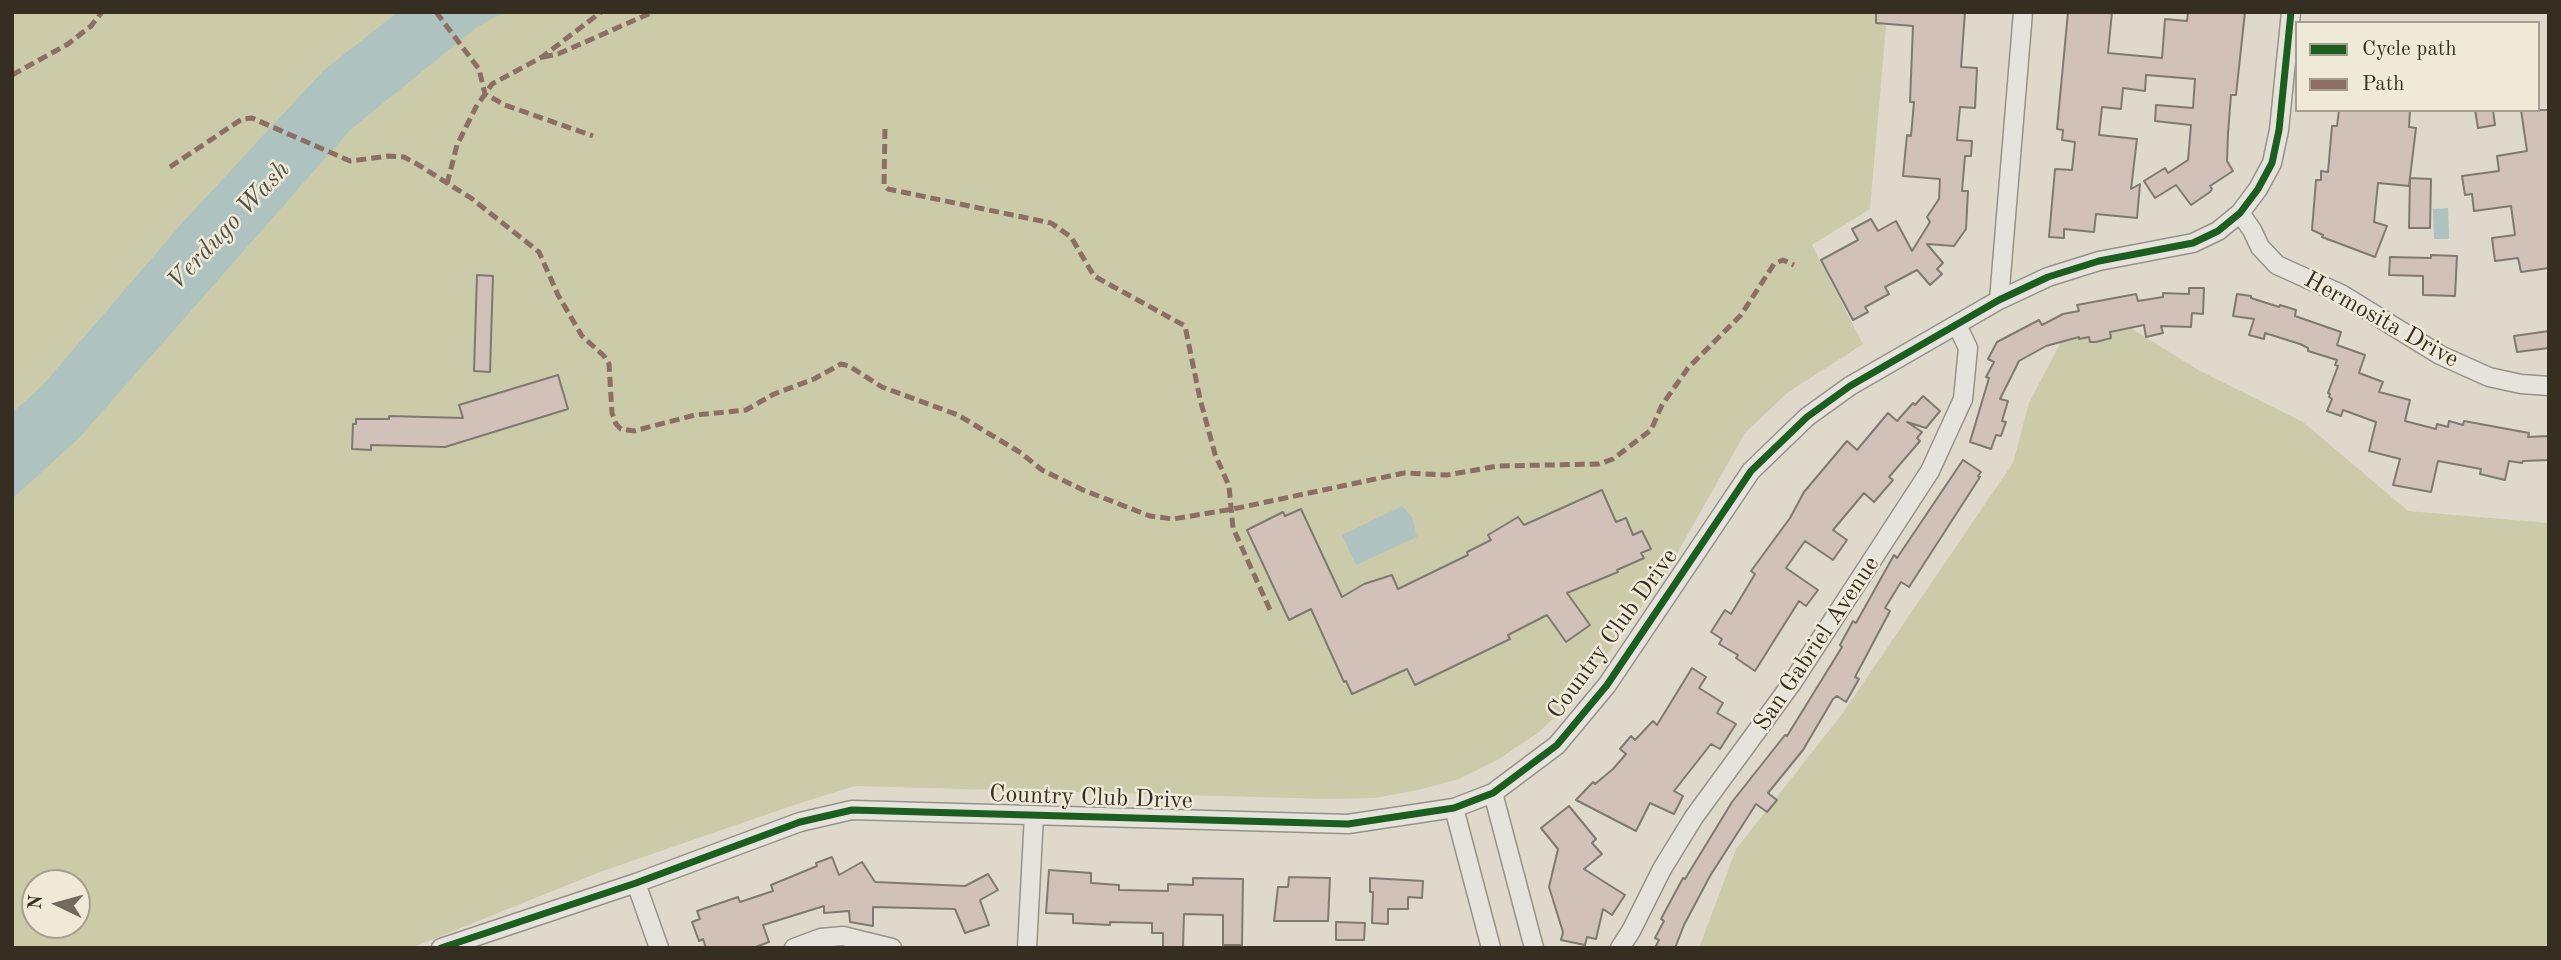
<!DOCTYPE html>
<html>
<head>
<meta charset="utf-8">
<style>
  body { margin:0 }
  #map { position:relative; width:2561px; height:960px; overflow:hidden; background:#ded9cb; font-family:"Old Standard TT",serif }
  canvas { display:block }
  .frame { position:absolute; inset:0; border:14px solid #372e22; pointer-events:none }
  .legend { position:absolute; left:2295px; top:21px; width:245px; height:91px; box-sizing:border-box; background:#efe9d8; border:2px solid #a59e8f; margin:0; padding:9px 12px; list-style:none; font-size:21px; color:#372e22 }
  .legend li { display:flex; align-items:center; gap:14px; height:35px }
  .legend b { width:35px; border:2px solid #a59e8f }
  .north { position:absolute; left:21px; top:869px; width:70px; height:70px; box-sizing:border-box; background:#efe9d8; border:2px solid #a59e8f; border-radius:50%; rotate:275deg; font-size:19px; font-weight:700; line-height:28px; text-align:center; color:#372e22 }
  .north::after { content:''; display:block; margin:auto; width:24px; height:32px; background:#716a5d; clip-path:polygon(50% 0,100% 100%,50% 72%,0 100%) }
</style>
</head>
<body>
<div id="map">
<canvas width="2561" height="960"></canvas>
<div class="frame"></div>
<ul class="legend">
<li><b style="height:9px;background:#1b5e20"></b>Cycle path</li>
<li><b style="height:9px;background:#8d6e63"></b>Path</li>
</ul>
<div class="north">N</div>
</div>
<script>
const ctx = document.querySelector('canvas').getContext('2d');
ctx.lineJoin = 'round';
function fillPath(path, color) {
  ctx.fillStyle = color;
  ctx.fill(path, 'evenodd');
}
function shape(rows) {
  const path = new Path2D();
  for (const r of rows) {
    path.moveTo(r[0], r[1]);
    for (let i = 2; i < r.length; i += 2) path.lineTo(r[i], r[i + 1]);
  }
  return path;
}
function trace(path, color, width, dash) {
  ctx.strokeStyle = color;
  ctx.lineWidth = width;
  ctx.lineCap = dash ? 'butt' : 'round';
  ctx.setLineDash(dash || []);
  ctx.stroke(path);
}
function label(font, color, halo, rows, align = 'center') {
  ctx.font = font + ' "Old Standard TT",serif';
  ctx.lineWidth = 5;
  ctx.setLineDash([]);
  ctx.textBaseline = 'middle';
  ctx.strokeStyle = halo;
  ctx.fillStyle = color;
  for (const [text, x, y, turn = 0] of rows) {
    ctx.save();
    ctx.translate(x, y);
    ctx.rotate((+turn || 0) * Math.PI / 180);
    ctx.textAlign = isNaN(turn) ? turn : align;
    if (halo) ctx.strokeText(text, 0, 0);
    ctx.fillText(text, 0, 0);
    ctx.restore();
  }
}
fillPath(shape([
  [12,12,1884,12,1882,25,1886,26,1870,209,1812,245,1863,344,1787,393,1745,433,1670,566,1591,677,1566,707,1539,732,1499,759,1459,779,1418,790,1375,798,1329,799,855,786,797,804,600,872,411,948,12,948],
  [35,883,77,883,77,925,35,925],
  [2116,319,2200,371,2303,422,2408,511,2549,523,2549,948,1699,948,1736,849,1842,714,2013,463,2029,403,2062,340]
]), '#cbcbaa');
fillPath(shape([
  [398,12,505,12,477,27,350,130,79,438,12,499,12,413,42,386,183,222,324,70],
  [2448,208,2449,239,2434,239,2433,209],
  [1402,506,1412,517,1417,537,1356,565,1342,535]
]), '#aec3c0');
const building = shape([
  [1876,12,1965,12,1961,67,1977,68,1975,108,1960,107,1957,140,1972,141,1971,156,1965,156,1962,191,1968,191,1966,229,1954,246,1927,244,1943,263,1937,269,1942,274,1930,285,1917,270,1885,287,1889,294,1865,307,1868,312,1853,320,1821,260,1858,240,1852,229,1871,219,1878,231,1896,221,1912,251,1930,222,1927,217,1939,199,1940,179,1903,176,1907,135,1911,136,1914,102,1910,102,1913,26,1876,23,1876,12],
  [2068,12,2112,12,2108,53,2162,58,2165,19,2187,21,2188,12,2245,12,2236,95,2231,95,2228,133,2227,161,2233,171,2210,186,2212,189,2210,192,2191,205,2176,185,2155,198,2144,181,2165,168,2168,173,2188,160,2191,125,2155,121,2156,105,2193,108,2195,79,2146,75,2145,91,2123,88,2121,109,2102,107,2099,135,2137,139,2131,189,2140,184,2137,218,2096,214,2094,232,2064,229,2064,238,2049,237,2055,169,2072,170,2075,142,2062,140,2063,130,2057,129,2068,12],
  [2339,110,2410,110,2409,127,2416,128,2409,186,2378,183,2374,222,2387,226,2375,257,2322,237,2323,235,2312,230,2316,180,2321,180,2321,171,2328,172,2332,126,2337,126,2339,110],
  [2475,110,2493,110,2495,125,2478,128,2475,110],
  [2521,110,2549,110,2549,268,2521,272,2518,258,2495,261,2492,238,2515,235,2511,206,2474,211,2472,194,2465,195,2462,176,2499,171,2497,156,2527,151,2521,110],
  [2410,178,2431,179,2430,228,2409,228,2410,178],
  [2431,255,2457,256,2455,296,2423,295,2423,276,2389,275,2390,257,2431,258,2431,255],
  [477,275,493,276,490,372,474,371,477,275],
  [2189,288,2204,288,2203,314,2192,313,2191,327,2161,326,2163,333,2146,337,2144,325,2110,332,2111,338,2096,342,2090,342,2089,337,2079,339,2079,337,2046,346,2019,361,2000,399,2008,401,2002,421,2006,422,2001,436,1996,435,1991,449,1970,442,1989,378,1986,377,1994,362,1988,359,1997,342,2039,320,2042,325,2063,314,2079,311,2077,305,2136,294,2138,301,2163,297,2163,293,2189,294,2189,288],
  [2237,294,2251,296,2251,298,2279,307,2280,305,2296,310,2295,316,2341,332,2337,345,2365,355,2359,373,2383,382,2379,392,2410,400,2405,421,2436,429,2437,424,2448,427,2449,421,2463,425,2464,421,2529,433,2528,437,2549,436,2549,460,2523,461,2522,463,2509,461,2505,480,2480,474,2481,469,2438,461,2431,492,2393,485,2400,459,2369,451,2376,422,2343,410,2341,416,2327,411,2332,399,2329,397,2330,394,2328,393,2338,366,2335,365,2337,360,2308,351,2308,348,2300,344,2265,333,2264,339,2249,335,2254,319,2233,316,2237,294],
  [2549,331,2549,348,2517,352,2514,336,2549,331],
  [558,375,568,409,445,447,371,445,371,450,352,449,353,424,356,424,356,419,389,419,389,416,463,418,459,405,558,375],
  [1923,396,1940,411,1926,428,1907,422,1922,432,1917,438,1920,441,1889,477,1893,480,1874,502,1864,493,1833,530,1847,540,1833,560,1805,541,1786,568,1818,590,1806,606,1799,601,1755,671,1736,658,1738,655,1719,644,1722,639,1711,632,1725,610,1731,614,1755,574,1751,571,1790,518,1804,492,1847,441,1857,450,1888,413,1897,421,1913,403,1915,405,1923,396],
  [1963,460,1981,472,1978,476,1980,477,1909,587,1901,582,1885,608,1890,611,1855,677,1859,679,1846,702,1837,696,1833,699,1803,750,1768,793,1777,800,1767,812,1756,804,1710,876,1684,925,1675,948,1655,948,1659,940,1655,938,1664,921,1661,919,1683,878,1685,879,1732,802,1785,735,1787,736,1842,647,1840,645,1853,621,1856,623,1894,555,1897,558,1963,460],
  [1602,490,1616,522,1626,518,1633,535,1642,531,1651,549,1641,553,1644,558,1617,570,1618,572,1567,593,1590,625,1566,642,1547,615,1508,635,1510,639,1415,685,1407,669,1352,694,1346,681,1344,682,1311,609,1289,620,1247,530,1283,512,1285,516,1301,509,1342,597,1364,584,1392,575,1398,589,1468,555,1467,552,1491,540,1488,535,1518,517,1524,525,1602,490],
  [1692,668,1706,677,1699,688,1723,703,1717,713,1736,724,1720,749,1711,744,1674,791,1683,796,1674,814,1650,803,1636,831,1576,800,1593,782,1595,784,1613,769,1626,754,1620,749,1631,736,1635,740,1653,721,1657,725,1692,668],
  [1569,806,1596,839,1592,843,1602,854,1584,869,1625,895,1612,915,1603,909,1596,939,1587,937,1585,945,1561,940,1563,932,1549,887,1558,849,1541,828,1569,806],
  [832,857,839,875,862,862,875,882,965,886,988,874,998,890,980,900,989,925,965,933,955,909,873,907,873,926,850,922,849,911,824,913,824,906,763,925,769,942,753,948,706,948,703,939,699,941,692,922,700,919,697,911,738,897,740,902,773,891,771,885,817,866,816,863,832,857],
  [1049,870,1091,873,1091,883,1119,885,1119,890,1168,891,1168,884,1193,885,1193,878,1243,879,1242,945,1223,945,1223,915,1184,914,1183,948,1163,948,1163,933,1152,933,1152,923,1110,922,1110,925,1073,923,1073,914,1046,913,1049,870],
  [1289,877,1330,878,1328,921,1274,921,1278,887,1288,887,1289,877],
  [1370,878,1423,881,1422,898,1408,897,1408,909,1388,909,1388,924,1372,923,1373,892,1370,892,1370,878],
  [1336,922,1365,923,1364,940,1336,940,1336,922]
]);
fillPath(building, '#d1c1b9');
trace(building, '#7e7a72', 2);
const minor = shape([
  [2240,213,2252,230,2260,247,2277,265,2341,294,2440,355,2489,377,2521,384,2549,386],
  [1999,300,2023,12],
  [1493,793,1534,948],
  [1454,808,1491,948],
  [636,883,659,948],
  [441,948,636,883,800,822,852,810,1348,824,1454,808,1493,793,1557,745,1607,685,1751,471,1807,417,1850,386,1999,300,2048,277,2099,261,2193,243,2218,231,2240,213,2258,189,2272,163,2279,130,2291,12],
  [794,948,821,938,843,936,892,948],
  [1027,948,1034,815],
  [1620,948,1631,931,1662,869,1694,817,1792,683,1930,471,1963,399,1968,348,1957,325]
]);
trace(minor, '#969288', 21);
trace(minor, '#e6e3dc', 18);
trace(shape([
  [436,12,479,69,485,94,505,105,593,136],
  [543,57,558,54,653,12],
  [12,75,68,44,91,26,102,12],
  [885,129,884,185,888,189,1051,223,1071,237,1094,276,1185,326,1200,399,1215,454,1229,486,1233,528,1271,612],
  [170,167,242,119,252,118,350,161,388,156,404,157,417,164,471,198,539,252,558,295,582,336,604,356,609,364,612,413,616,424,621,429,634,431,695,415,746,410,774,394,814,379,841,364,849,366,882,387,958,415,1021,453,1042,470,1083,490,1150,516,1173,519,1233,509,1404,473,1447,475,1498,466,1599,464,1613,459,1651,430,1662,405,1688,368,1741,315,1774,264,1783,260,1794,265],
  [447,184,457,145,476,107,492,84,542,57,601,12]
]), '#8d6e63', 5, [10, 5]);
trace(shape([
  [441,948,636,883,800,822,852,810,1348,824,1454,808,1493,793,1557,745,1607,685,1751,471,1807,417,1850,386,1999,300,2048,277,2099,261,2193,243,2218,231,2240,213,2258,189,2272,163,2279,130,2291,12]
]), '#1b5e20', 7);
label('24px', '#372e22', '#efe9d8', [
  ["Hermosita Drive",2381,320,29],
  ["Country Club Drive",1613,634,-54],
  ["San Gabriel Avenue",1817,644,-56],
  ["Country Club Drive",1091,798,2]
]);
label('italic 26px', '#505148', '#efe9d8', [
  ["Verdugo Wash",229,226,-47]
]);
</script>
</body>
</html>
